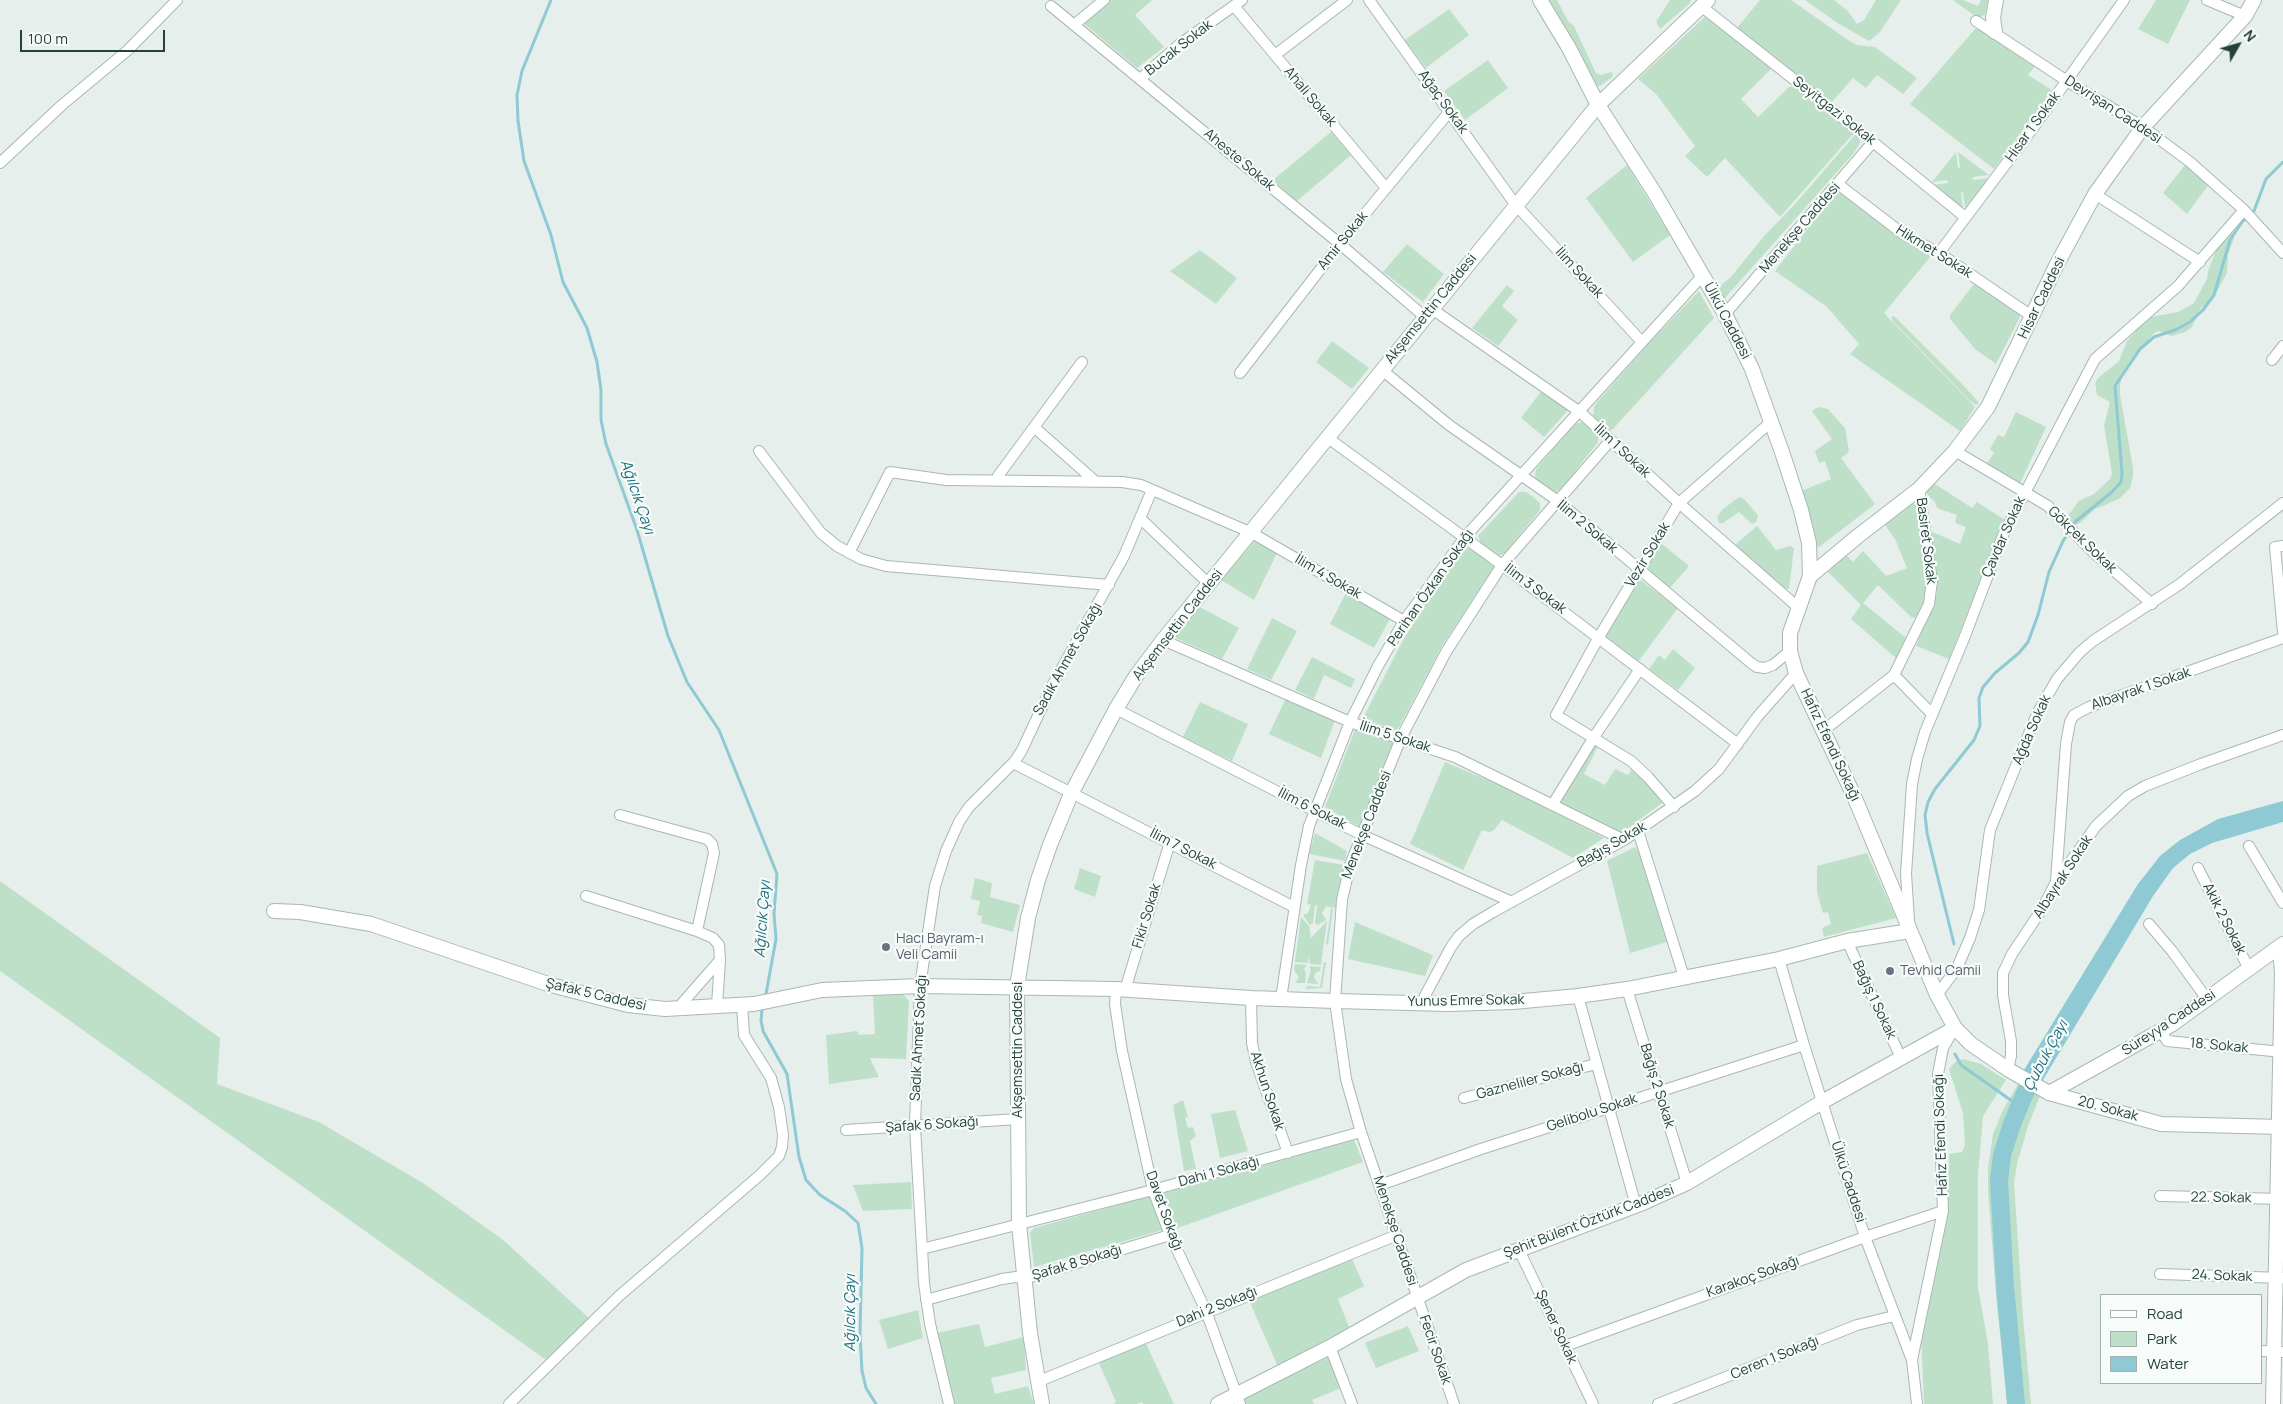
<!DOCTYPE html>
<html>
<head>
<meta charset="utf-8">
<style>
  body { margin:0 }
  #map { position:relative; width:2283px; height:1404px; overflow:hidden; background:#e6efeb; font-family:Manrope,sans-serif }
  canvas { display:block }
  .legend { position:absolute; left:2100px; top:1294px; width:162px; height:90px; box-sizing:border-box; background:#f7fbf9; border:1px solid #a3b1ad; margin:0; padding:6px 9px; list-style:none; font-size:15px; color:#24423a }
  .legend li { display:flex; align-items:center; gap:10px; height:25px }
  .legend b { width:25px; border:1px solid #a3b1ad }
  .north { position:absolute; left:2213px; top:20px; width:50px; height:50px; -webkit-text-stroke:4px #f7fbf9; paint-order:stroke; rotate:52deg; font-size:14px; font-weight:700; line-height:20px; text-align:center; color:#24423a }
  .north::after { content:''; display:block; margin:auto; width:18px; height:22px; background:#24423a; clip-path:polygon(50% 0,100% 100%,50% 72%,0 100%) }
  .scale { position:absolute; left:20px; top:30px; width:145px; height:22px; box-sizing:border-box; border:2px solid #24423a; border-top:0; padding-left:6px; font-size:15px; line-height:18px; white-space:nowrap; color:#24423a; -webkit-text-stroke:4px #f7fbf9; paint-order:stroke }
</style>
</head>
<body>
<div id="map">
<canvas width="2283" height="1404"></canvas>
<ul class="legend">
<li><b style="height:6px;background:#fff"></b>Road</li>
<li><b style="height:14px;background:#bfe0c8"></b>Park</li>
<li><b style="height:14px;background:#8ec9d4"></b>Water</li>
</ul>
<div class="north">N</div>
<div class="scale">100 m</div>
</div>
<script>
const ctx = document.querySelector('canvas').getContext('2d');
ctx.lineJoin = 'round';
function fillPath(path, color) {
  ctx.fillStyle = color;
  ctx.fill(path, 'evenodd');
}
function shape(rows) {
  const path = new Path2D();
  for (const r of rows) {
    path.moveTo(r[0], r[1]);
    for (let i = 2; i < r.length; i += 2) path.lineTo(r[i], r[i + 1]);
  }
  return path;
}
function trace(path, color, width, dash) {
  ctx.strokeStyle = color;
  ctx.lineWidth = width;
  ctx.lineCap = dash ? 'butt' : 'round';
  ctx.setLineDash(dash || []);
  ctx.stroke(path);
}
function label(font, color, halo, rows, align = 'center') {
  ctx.font = font + ' Manrope,sans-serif';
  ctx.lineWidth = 4.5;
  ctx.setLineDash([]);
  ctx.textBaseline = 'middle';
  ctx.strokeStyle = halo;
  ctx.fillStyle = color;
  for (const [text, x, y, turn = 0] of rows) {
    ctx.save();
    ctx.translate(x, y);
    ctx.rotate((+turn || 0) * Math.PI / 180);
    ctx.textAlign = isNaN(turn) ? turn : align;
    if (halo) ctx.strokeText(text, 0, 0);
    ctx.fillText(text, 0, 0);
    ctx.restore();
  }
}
fillPath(shape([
  [1108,0,1152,0,1135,15,1164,47,1137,68,1082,22],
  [1545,0,1557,0,1568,21,1574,26,1596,73,1601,75,1611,72,1613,74,1612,77,1600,86,1595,85],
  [1670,0,1691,0,1689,4,1660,29,1656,22],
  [1760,0,1791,0,1848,40,1857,45,1875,47,1917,78,1903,94,1877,75,1866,88,1853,78,1832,102,1736,29],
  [1805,0,1834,0,1848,11,1857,24,1864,20,1876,0,1901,0,1880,32,1869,41,1836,22],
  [1953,0,1963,0,1978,6,1981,0,1988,0,1985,14,1979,19],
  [2156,0,2190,0,2168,44,2138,29],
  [1449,9,1469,35,1426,68,1405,40],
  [1706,16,1772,68,1741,99,1758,117,1789,87,1795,86,1853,134,1780,217,1725,158,1707,177,1685,156,1695,146,1656,94,1638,79],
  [1975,29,1980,29,2036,65,2028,75,2052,90,1994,169,1910,104],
  [1488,60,1508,88,1465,120,1444,91],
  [1331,132,1351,155,1297,201,1273,180],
  [1854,136,1859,137,1860,143,1853,154,1724,299,1718,293,1722,284,1730,278,1765,235,1796,203],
  [1956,152,1958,168,1960,167,1958,152,1989,175,1973,177,1973,180,1990,178,1965,208,1963,192,1961,193,1963,208,1961,208,1932,185,1948,183,1947,180,1932,182],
  [1627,165,1670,235,1633,262,1586,198],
  [2185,165,2209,184,2187,214,2163,193],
  [1839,193,1846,195,1897,234,1931,256,1884,313,1975,407,1960,431,1850,354,1859,344,1827,307,1775,271,1833,196],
  [2231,229,2234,238,2228,255,2227,273,2212,301,2201,308,2192,327,2185,332,2172,336,2158,331,2153,334,2122,377,2120,386,2120,395,2133,468,2133,476,2130,488,2119,499,2095,509,2080,523,2075,525,2069,523,2069,514,2079,501,2094,494,2110,479,2112,473,2104,426,2110,402,2097,395,2095,383,2098,378,2119,361,2127,341,2146,319,2150,317,2178,312,2194,303,2207,279,2208,271,2219,244],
  [1407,244,1444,274,1423,302,1383,272],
  [1200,250,1237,278,1216,304,1170,271],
  [1974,284,2021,315,1996,364,1975,349,1950,319,1950,315],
  [1507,285,1514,291,1502,306,1518,320,1498,346,1472,328],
  [1699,291,1714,318,1613,429,1608,431,1593,416,1594,407,1597,402,1651,341],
  [1894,316,1965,387,1979,403,1976,405,1970,401,1893,321,1891,317],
  [1332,341,1369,368,1352,389,1316,362],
  [1543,389,1570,408,1544,437,1521,418],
  [1818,407,1828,409,1845,428,1849,452,1841,458,1875,504,1818,548,1801,491,1831,479,1825,461,1819,463,1815,451,1832,439,1812,411],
  [2016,412,2046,427,2019,486,1985,466,1994,453,1990,449,1998,435,2004,437],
  [1581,422,1586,422,1598,435,1598,442,1563,487,1556,492,1552,491,1535,478,1536,469,1566,434,1575,424],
  [1932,482,1972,508,1977,502,2005,520,1949,659,1916,646,1937,593,1928,530,1960,544,1966,527,1955,523,1957,515,1937,508,1935,502,1928,495,1925,489],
  [1519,492,1526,492,1532,496,1540,503,1540,510,1504,554,1497,556,1481,543,1478,536],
  [1739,497,1744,499,1756,513,1758,516,1756,522,1752,524,1739,512,1723,523,1719,523,1717,517,1723,509],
  [1912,501,1917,509,1928,582,1926,601,1915,618,1911,617,1878,585,1863,603,1906,638,1898,660,1851,619,1861,605,1828,572,1845,554,1853,562,1863,551,1886,576,1907,568,1895,539,1883,522],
  [1757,526,1776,550,1790,546,1794,548,1789,589,1782,588,1735,545],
  [1255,540,1277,553,1254,600,1221,580],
  [1661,543,1689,566,1669,589,1645,569],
  [1469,548,1478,553,1494,567,1442,646,1397,731,1363,718,1402,642,1426,603,1465,549],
  [1639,579,1678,608,1638,662,1605,636],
  [1346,593,1390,619,1374,648,1330,624],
  [1198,606,1239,628,1222,659,1174,637],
  [1272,618,1297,631,1271,680,1247,669],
  [1673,649,1695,668,1678,690,1649,669,1659,655,1665,660],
  [1312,657,1355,679,1351,688,1324,675,1314,699,1295,690],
  [1286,698,1335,720,1321,758,1269,734],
  [1200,702,1248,724,1232,761,1183,737],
  [1356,727,1394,741,1360,827,1325,807],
  [1593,743,1598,746,1584,774,1605,785,1615,769,1628,775,1633,767,1663,802,1622,833,1618,833,1558,801],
  [1445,762,1511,790,1604,838,1573,858,1502,820,1493,831,1489,832,1482,830,1463,870,1410,844],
  [1315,833,1347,851,1345,861,1309,854],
  [1635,847,1639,851,1667,942,1630,953,1607,861],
  [1867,853,1896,918,1824,937,1822,928,1831,924,1828,912,1823,913,1817,892,1817,866],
  [1315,860,1344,865,1336,908,1324,906,1326,907,1322,913,1326,920,1318,925,1315,923,1317,905,1315,905,1313,923,1310,925,1303,915,1308,913,1311,905,1307,904],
  [1080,868,1101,876,1095,897,1074,889],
  [975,878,992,883,990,897,1020,905,1013,932,981,923,982,916,977,915,980,901,971,899],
  [0,881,220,1038,217,1084,319,1122,423,1183,502,1239,589,1318,549,1362,0,971],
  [1331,908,1333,909,1328,945,1326,944],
  [1301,917,1309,926,1311,938,1327,921,1321,965,1310,964,1309,956,1308,963,1295,962],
  [1355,922,1433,955,1425,976,1348,959],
  [1324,962,1326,963,1322,988,1306,989,1307,986,1320,987],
  [1295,964,1307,965,1304,969,1306,973,1305,983,1295,983,1299,977,1294,970],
  [1309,966,1321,967,1320,971,1316,972,1314,977,1318,984,1307,983,1311,970],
  [902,993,909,1001,906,1059,870,1058,879,1077,829,1084,826,1035,857,1031,859,1035,875,1034,873,994],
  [1963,1059,1981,1064,2006,1080,1983,1116,1978,1175,1978,1287,1988,1344,1993,1404,1924,1404,1921,1336,1947,1212,1949,1154,1962,1152,1965,1145,1963,1113,1949,1069,1955,1062],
  [2018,1084,2040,1096,2028,1126,2017,1164,2014,1183,2023,1317,2031,1404,2008,1404,1997,1307,1988,1190,1988,1168,1993,1134,2003,1110],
  [1183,1100,1188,1117,1185,1118,1188,1128,1193,1127,1196,1136,1190,1141,1196,1169,1184,1171,1173,1105],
  [1235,1110,1248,1151,1220,1158,1211,1114],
  [1354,1140,1363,1162,1172,1230,1161,1194],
  [911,1182,912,1209,863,1211,853,1185],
  [1151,1196,1163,1230,1034,1267,1030,1233,1034,1228],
  [1351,1257,1364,1286,1338,1299,1349,1327,1278,1367,1249,1300],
  [918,1310,923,1338,888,1349,879,1320],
  [979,1324,985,1347,1024,1337,1026,1370,991,1378,995,1394,1028,1386,1034,1404,954,1404,936,1333],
  [1408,1326,1419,1351,1376,1368,1365,1343],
  [1143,1337,1174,1404,1143,1404,1142,1402,1137,1404,1113,1404,1116,1402,1096,1356],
  [1329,1357,1341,1388,1312,1400,1314,1404,1245,1404,1243,1399]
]), '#bfe0c8');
fillPath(shape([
  [2283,801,2283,822,2212,843,2190,854,2173,868,2153,896,2043,1080,2024,1070,2138,884,2160,856,2180,840,2218,819]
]), '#8ec9d4');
trace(shape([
  [551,0,522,71,517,95,518,121,524,161,551,235,563,282,587,328,597,362,601,390,601,420,606,444,637,530,668,636,687,682,719,730,777,874,774,914,776,939,766,994],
  [1954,944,1927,833,1925,815,1928,802,1935,789,1974,740,1980,726,1979,698,1983,687,1995,673,2019,653,2028,642,2038,615,2049,572,2063,541,2076,521,2112,492,2121,482,2122,473,2115,386,2140,349,2154,337,2175,330,2190,322,2203,310,2214,295,2230,240,2242,222,2254,211,2266,179,2283,162],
  [762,1010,761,1020,763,1031,787,1074,799,1157,806,1180,820,1195,845,1211,858,1223,862,1248,860,1334,862,1371,866,1388,876,1404],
  [1955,1054,1961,1065,2019,1106]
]), '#8ec9d4', 3);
trace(shape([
  [2016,1404,2005,1286,1999,1181,2002,1155,2012,1124,2025,1093,2046,1054]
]), '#8ec9d4', 18);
const minor = shape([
  [1369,0,1515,204,1642,342],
  [2207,0,2245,16],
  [1051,6,1340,244,1425,317],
  [1234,6,1386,188],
  [1701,6,1873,142,1965,217],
  [1976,21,2067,81,2143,127,2190,162,2244,210,2283,253],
  [1074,25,1104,0],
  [1275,55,1347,0],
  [1140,79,1180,44,1242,0],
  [0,163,62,105,128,50,177,0],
  [1838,184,1903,234,1939,253,2033,317],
  [2095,194,2200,262],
  [1939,253,2033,128,2124,0],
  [1432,309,1580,412,1679,503,1800,609],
  [1725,314,1873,142],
  [2272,360,2283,346],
  [1382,370,1449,425,1558,501,1751,663,1757,667,1765,668,1773,665,1790,651],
  [1240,373,1340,244,1450,111],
  [1034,427,1096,482],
  [1328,438,1502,565,1738,744],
  [759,451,821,533,837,546,861,559,886,566,1109,585],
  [1955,451,2048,506,2095,554,2152,604],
  [996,481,998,476,1082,362],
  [1141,519,1209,584],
  [2283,546,2275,547,2283,632],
  [849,553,890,472,946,480,1122,482,1141,485,1252,533,1404,621],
  [1163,640,1350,722,1455,757,1624,840],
  [1894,675,1932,714],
  [1116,709,1362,835,1512,902],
  [1823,731,1894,675,1929,604,1932,581,1919,489],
  [1013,763,1294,907],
  [1553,804,1594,737,1640,669],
  [1674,807,1648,777,1631,761,1556,715,1599,637,1679,503,1772,421],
  [620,815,707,839,712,844,714,853,697,931],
  [1638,831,1684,977],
  [2249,846,2283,903],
  [2198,868,2249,969],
  [2056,881,2066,744,2070,722,2074,715,2089,707,2283,638],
  [586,896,697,931,713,938,719,945,720,960,717,1005],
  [1909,920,1906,874,1912,784,1917,759,1925,732,1965,636,2004,533,2095,359,2178,286,2244,210],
  [2149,924,2172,951,2207,999],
  [1847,941,1901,1058],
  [1779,959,1804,1045,1865,1237,1912,1360,1917,1404],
  [1116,989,1115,1004,1122,1051,1153,1190,1170,1235,1206,1311,1240,1404],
  [1627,989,1687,1183],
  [1125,990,1170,842],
  [1937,995,1957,968,1970,938,1979,910,1990,830,2037,714,2057,679,2080,652,2093,641,2180,584,2283,503],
  [1578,996,1636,1206],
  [1251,998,1252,1043,1256,1062,1288,1153],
  [1281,999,1301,865,1309,826,1350,722,1378,666,1404,621,1465,537,1703,275],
  [1421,1003,1451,947,1459,936,1473,924,1493,912,1624,840,1695,791,1719,769,1758,716,1796,673],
  [678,1008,720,960],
  [2161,1031,2167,1041,2283,1052],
  [2008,1069,2011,1056,2011,1041,2003,995,2003,973,2012,954,2042,909,2056,882,2096,826,2128,796,2145,786,2201,764,2283,735],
  [1464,1098,1596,1064],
  [846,1130,1018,1119],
  [1380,1185,1481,1149,1804,1045],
  [2160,1196,2283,1199],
  [922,1249,1153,1190,1361,1132],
  [1519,1250,1593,1404],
  [2160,1274,2283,1278],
  [926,1300,1002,1279,1016,1277,1024,1279,1170,1235],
  [1565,1346,1865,1237,1943,1211],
  [1330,1347,1352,1404],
  [2262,1351,2283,1352],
  [1912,1360,1943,1211,1938,1074,1943,1048,1954,1029],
  [1037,1382,1397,1235],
  [509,1404,619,1296,760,1175,779,1156,782,1147,783,1135,779,1107,771,1078,744,1035,742,1004],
  [949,1404,930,1324,924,1283,915,1126,920,986,935,886,946,851,959,822,969,807,1015,761,1022,750,1051,688,1124,556,1152,490],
  [1454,1404,1361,1132,1346,1079,1335,1001,1342,900,1350,865,1401,738,1446,652,1502,565,1610,441],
  [1658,1404,1857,1325,1894,1316]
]);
const tertiary = shape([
  [1540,0,1569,48,1598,105,1654,192,1725,314,1752,369,1782,452,1801,510,1809,543,1810,576,1790,633,1790,651,1796,673,1854,796,1937,995,1955,1028,1971,1044,2009,1070,2049,1093,2161,1124,2283,1127],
  [1995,32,1993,18,1996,0],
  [1810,576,1858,536,1919,489,1955,451,1988,407,2057,264,2095,194,2143,127,2245,16,2254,0],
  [274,911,300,912,371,924,551,985,628,1005,665,1009,754,1004,822,990,920,986,1116,989,1251,998,1335,1001,1447,1004,1513,1002,1578,996,1627,989,1779,959,1847,941,1910,931],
  [2049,1093,2171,1025,2283,944],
  [1042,1404,1030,1333,1019,1224,1017,987,1028,918,1038,880,1050,845,1071,794,1116,709,1136,676,1163,640,1598,105,1708,0],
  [1218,1404,1330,1347,1466,1270,1643,1203,1687,1183,1822,1102,1955,1028],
  [2273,1404,2282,973,2280,947]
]);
trace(minor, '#a8b8b2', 12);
trace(tertiary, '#a8b8b2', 16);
trace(minor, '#fff', 10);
trace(tertiary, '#fff', 14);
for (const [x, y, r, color] of [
  [886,947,5,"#6b7280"],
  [1890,971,5,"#6b7280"]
]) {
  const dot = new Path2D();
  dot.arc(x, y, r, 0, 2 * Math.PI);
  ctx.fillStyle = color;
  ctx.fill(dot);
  trace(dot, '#f7fbf9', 2);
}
label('14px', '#24423a', '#f7fbf9', [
  ["Bucak Sokak",1179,48,-38],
  ["Ahali Sokak",1310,97,50],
  ["Ağaç Sokak",1443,102,54],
  ["Devrişan Caddesi",2113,110,33],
  ["Seyitgazi Sokak",1834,111,38],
  ["Hisar 1 Sokak",2033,127,-54],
  ["Aheste Sokak",1239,160,40],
  ["Menekşe Caddesi",1800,228,-49],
  ["Amir Sokak",1343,241,-51],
  ["Hikmet Sokak",1934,252,32],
  ["İlim Sokak",1579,273,47],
  ["Hisar Caddesi",2042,298,-64],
  ["Akşemsettin Caddesi",1431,309,-51],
  ["Ülkü Caddesi",1727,321,62],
  ["İlim 1 Sokak",1622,451,43],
  ["İlim 2 Sokak",1587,527,40],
  ["Çavdar Sokak",2004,537,-66],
  ["Gökçek Sokak",2082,540,44],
  ["Basiret Sokak",1926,541,83],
  ["Vezir Sokak",1648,555,-59],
  ["İlim 4 Sokak",1328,577,30],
  ["Perihan Özkan Sokağı",1431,588,-55],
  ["İlim 3 Sokak",1535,589,37],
  ["Akşemsettin Caddesi",1178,625,-52],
  ["Sadık Ahmet Sokağı",1068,659,-61],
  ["Albayrak 1 Sokak",2141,689,-19],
  ["Ağda Sokak",2032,730,-66],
  ["İlim 5 Sokak",1395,737,18],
  ["Hafız Efendi Sokağı",1830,745,65],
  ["İlim 6 Sokak",1312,809,27],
  ["Menekşe Caddesi",1367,825,-69],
  ["Bağış Sokak",1612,845,-30],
  ["İlim 7 Sokak",1183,849,27],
  ["Albayrak Sokak",2063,877,-57],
  ["Fikir Sokak",1147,916,-73],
  ["Akik 2 Sokak",2224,919,63],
  ["Şafak 5 Caddesi",596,995,13],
  ["Bağış 1 Sokak",1874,1000,65],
  ["Yunus Emre Sokak",1466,1001,-1],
  ["Süreyya Caddesi",2169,1023,-33],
  ["Sadık Ahmet Sokağı",919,1038,-87],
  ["18. Sokak",2219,1046,5],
  ["Akşemsettin Caddesi",1018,1050,-90],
  ["Gazneliler Sokağı",1530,1081,-15],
  ["Bağış 2 Sokak",1657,1086,73],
  ["Akhun Sokak",1267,1091,72],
  ["20. Sokak",2108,1109,15],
  ["Gelibolu Sokak",1592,1113,-18],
  ["Şafak 6 Sokağı",932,1125,-4],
  ["Hafız Efendi Sokağı",1941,1135,-92],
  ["Dahi 1 Sokağı",1219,1172,-15],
  ["Ülkü Caddesi",1848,1182,72],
  ["22. Sokak",2221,1198,1],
  ["Davet Sokağı",1164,1211,70],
  ["Şehit Bülent Öztürk Caddesi",1589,1222,-21],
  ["Menekşe Caddesi",1395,1231,72],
  ["Şafak 8 Sokağı",1077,1263,-17],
  ["24. Sokak",2222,1276,2],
  ["Karakoç Sokağı",1753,1277,-20],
  ["Dahi 2 Sokağı",1217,1307,-22],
  ["Şener Sokak",1556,1327,65],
  ["Fecir Sokak",1435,1350,71],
  ["Ceren 1 Sokağı",1775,1358,-22]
]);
label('14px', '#5b616d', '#f7fbf9', [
  ["Hacı Bayram-ı",896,939],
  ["Veli Camii",896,955],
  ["Tevhid Camii",1900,971]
], 'left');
label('italic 15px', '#1c6f80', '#f7fbf9', [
  ["Ağılcık Çayı",637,497,71],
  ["Ağılcık Çayı",763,919,-86],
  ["Çubuk Çayı",2046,1056,-62],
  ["Ağılcık Çayı",851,1313,-90]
]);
</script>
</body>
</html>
